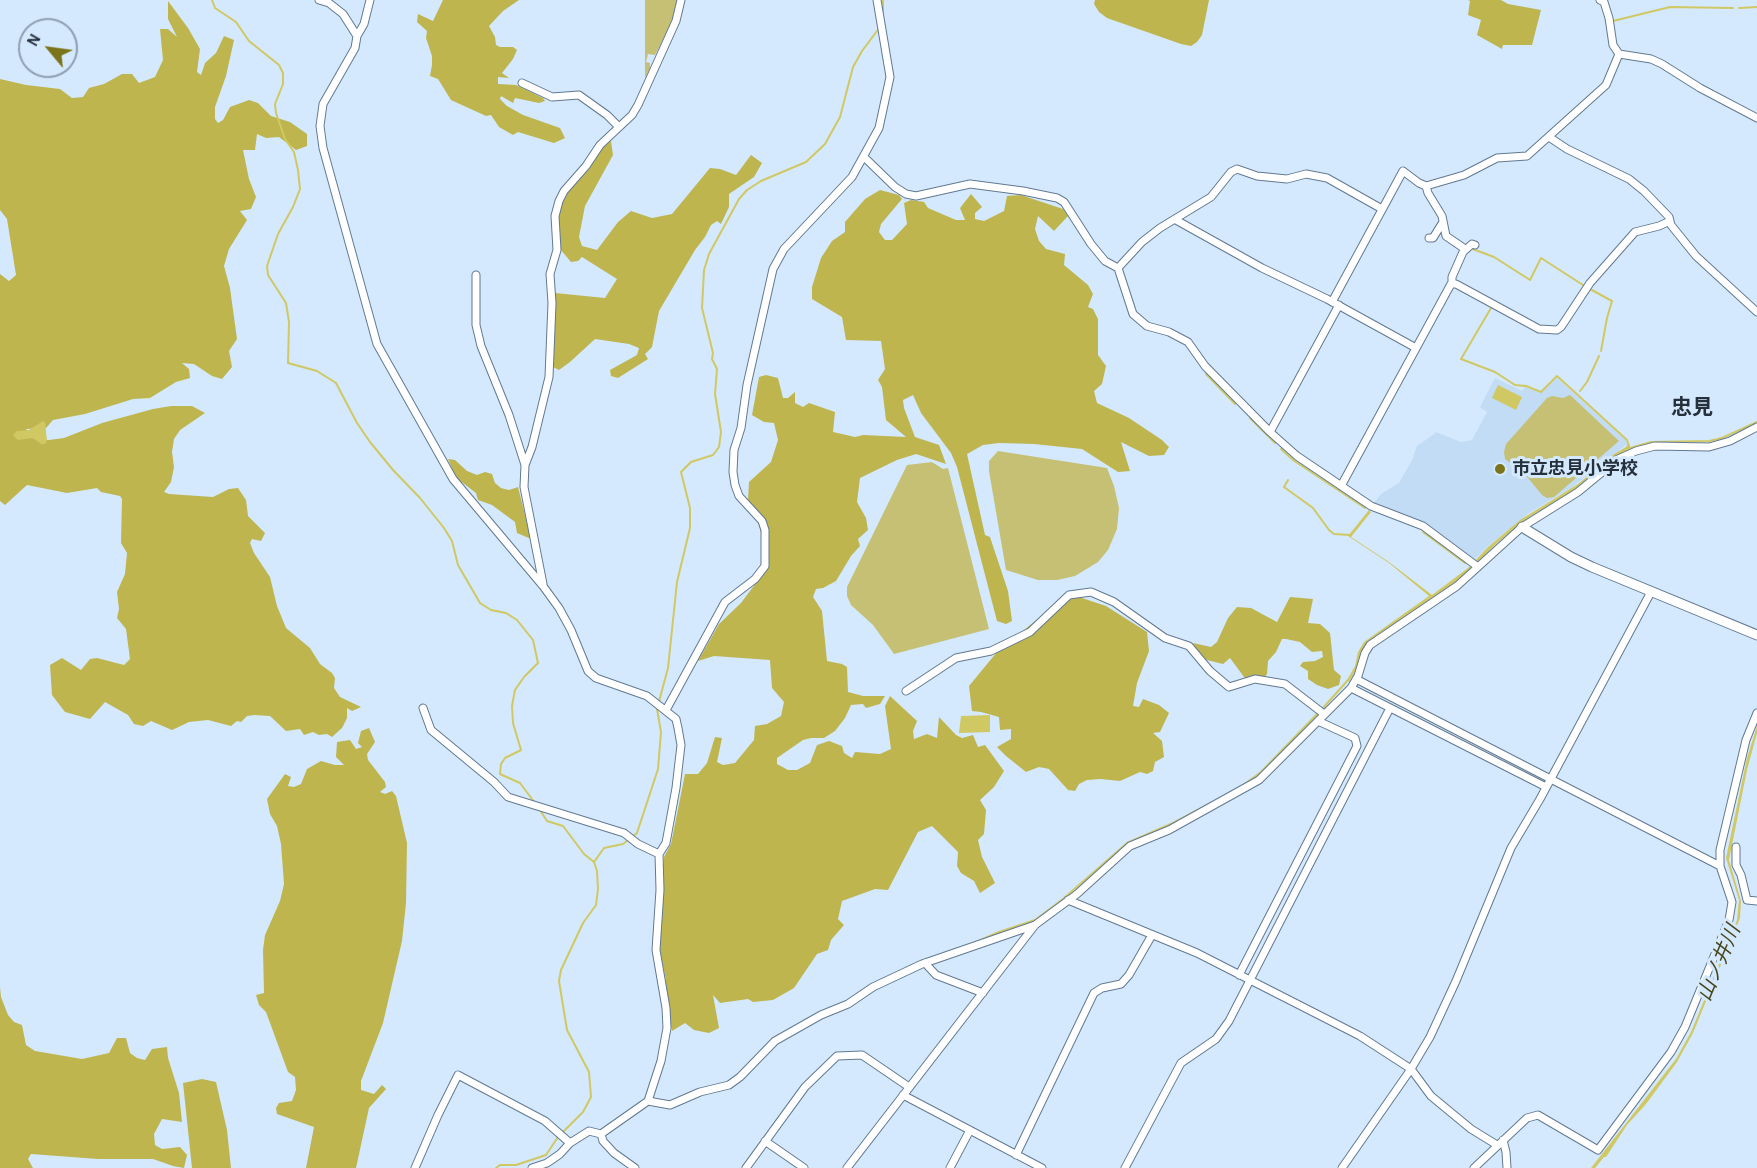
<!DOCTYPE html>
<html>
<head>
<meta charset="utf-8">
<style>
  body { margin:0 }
  #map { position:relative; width:1757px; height:1168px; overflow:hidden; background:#d4e9fe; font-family:"Alegreya Sans",sans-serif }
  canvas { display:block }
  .north { position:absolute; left:18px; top:18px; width:60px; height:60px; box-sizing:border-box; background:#d4e9fe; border:2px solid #8e9fb0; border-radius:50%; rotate:299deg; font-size:16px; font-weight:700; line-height:24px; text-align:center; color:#26303b }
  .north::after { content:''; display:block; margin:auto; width:21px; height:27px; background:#7c7418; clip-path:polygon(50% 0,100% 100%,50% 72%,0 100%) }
</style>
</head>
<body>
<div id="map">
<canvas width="1757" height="1168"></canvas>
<div class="north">N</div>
</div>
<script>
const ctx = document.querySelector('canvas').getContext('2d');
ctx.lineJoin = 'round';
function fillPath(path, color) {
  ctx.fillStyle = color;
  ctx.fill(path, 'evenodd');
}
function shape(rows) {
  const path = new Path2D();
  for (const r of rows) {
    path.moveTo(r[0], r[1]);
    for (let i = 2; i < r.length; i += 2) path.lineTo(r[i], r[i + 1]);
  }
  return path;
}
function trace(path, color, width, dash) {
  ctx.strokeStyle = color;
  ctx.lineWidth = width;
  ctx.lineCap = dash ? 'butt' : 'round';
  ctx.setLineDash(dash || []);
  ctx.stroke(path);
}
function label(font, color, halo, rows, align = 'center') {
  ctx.font = font + ' "Alegreya Sans","Noto Sans JP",sans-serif';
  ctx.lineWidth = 6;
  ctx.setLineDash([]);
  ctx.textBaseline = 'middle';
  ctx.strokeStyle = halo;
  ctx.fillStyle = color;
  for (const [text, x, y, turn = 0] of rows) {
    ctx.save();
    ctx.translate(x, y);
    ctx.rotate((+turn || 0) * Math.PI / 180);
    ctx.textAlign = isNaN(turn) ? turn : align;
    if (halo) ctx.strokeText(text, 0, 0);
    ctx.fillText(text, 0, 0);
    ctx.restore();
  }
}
fillPath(shape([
  [1495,378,1522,391,1525,387,1541,393,1557,378,1626,440,1627,444,1571,488,1529,513,1487,547,1475,559,1424,522,1374,503,1381,494,1399,483,1412,460,1417,446,1434,434,1436,432,1461,442,1472,440,1487,412,1480,407]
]), '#c3dcf5');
fillPath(shape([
  [645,0,677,0,673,20,655,55,648,54,646,62,650,63,650,68,645,78],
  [1570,395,1619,441,1554,497,1547,498,1542,495,1524,473,1505,459,1504,452,1506,444,1547,398,1552,396,1563,398],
  [998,451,1107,468,1114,486,1119,508,1117,529,1108,550,1098,562,1075,576,1057,580,1038,580,1006,570,989,471,989,461],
  [932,462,943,469,948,468,989,629,894,654,873,625,851,605,847,596,847,587,907,465]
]), '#c5c074');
fillPath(shape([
  [443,0,519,0,503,11,489,26,495,37,496,45,500,47,513,47,517,50,513,59,502,73,509,78,498,77,498,84,516,85,543,98,545,101,539,103,515,98,513,103,501,96,500,99,507,106,523,115,560,128,565,138,554,143,518,132,513,135,499,127,491,115,486,116,451,100,438,79,430,76,432,65,432,56,426,38,427,31,417,22,418,14,433,21],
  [1095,0,1209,0,1202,35,1197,42,1191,46,1181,44,1107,18,1099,12,1094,4],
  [1468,0,1501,0,1508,4,1541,10,1532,45,1503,45,1502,49,1477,35,1481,20,1468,15,1470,1],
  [168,1,188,28,200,49,197,72,201,75,205,63,216,53,224,36,234,40,226,76,215,107,215,119,218,123,223,120,230,107,249,100,258,103,271,116,290,122,307,134,307,146,296,150,279,137,266,138,257,134,255,150,243,150,249,179,256,197,251,209,240,211,247,220,229,249,224,266,230,288,237,339,229,351,232,367,222,379,212,376,194,364,182,363,189,369,190,378,176,382,150,398,133,399,85,414,53,420,46,428,26,429,34,439,49,440,64,438,102,423,153,409,171,406,192,406,205,413,180,430,174,439,172,452,174,467,171,482,164,492,169,494,213,497,229,489,238,488,246,500,248,516,265,533,261,541,252,539,250,543,254,553,270,577,277,606,286,628,310,648,320,664,332,673,335,678,334,688,340,697,361,707,352,711,347,708,347,718,342,728,332,737,327,734,319,735,313,732,304,735,300,729,286,731,270,716,254,715,247,716,241,722,237,721,231,726,208,720,189,722,172,730,151,721,143,726,134,724,128,715,105,702,90,719,65,712,52,695,50,665,62,658,81,670,90,659,97,658,124,665,130,659,126,629,117,618,119,609,117,592,125,574,127,553,121,543,122,499,120,496,101,492,97,488,67,493,27,485,5,505,0,501,0,274,9,281,16,275,7,219,0,210,0,79,26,85,60,89,72,98,83,97,89,88,104,84,122,74,132,74,139,83,155,77,163,60,160,29,168,29,177,37,168,19],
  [611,141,613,155,585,206,579,237,582,246,597,250,618,222,631,211,652,218,672,214,710,168,720,169,736,175,751,155,762,163,754,177,729,194,729,207,721,224,717,221,711,225,705,237,695,250,659,311,652,347,645,354,648,359,618,378,611,376,610,370,637,355,639,348,629,344,595,339,570,362,559,370,553,367,555,293,605,298,617,279,582,257,578,261,571,262,560,249,558,217,560,204,565,196,604,146],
  [880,190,899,195,902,199,881,224,879,232,885,240,892,240,907,224,904,203,911,200,924,202,928,208,956,220,965,220,960,208,971,194,982,207,975,213,975,219,984,221,1004,211,1007,196,1021,195,1063,209,1068,216,1054,231,1038,216,1035,229,1039,241,1046,249,1065,254,1064,265,1088,285,1093,294,1088,307,1093,309,1098,319,1098,355,1106,366,1102,384,1094,391,1097,403,1129,418,1162,440,1169,447,1164,455,1149,456,1121,442,1130,471,1118,472,1082,449,1034,444,999,443,983,445,967,454,985,535,990,537,1008,591,1012,621,1006,624,997,621,957,467,951,453,921,413,913,395,903,400,904,408,915,437,939,445,946,464,916,454,897,460,860,478,857,502,866,518,868,530,858,539,860,546,851,556,836,581,823,588,816,589,813,597,822,611,827,661,842,664,847,667,848,692,863,696,885,696,880,704,866,708,863,704,851,705,845,718,835,731,824,738,811,738,803,740,777,758,777,764,788,770,797,770,810,763,817,745,829,741,842,746,844,753,852,758,855,752,880,754,891,749,885,706,890,696,917,721,913,731,914,739,927,734,937,738,939,717,956,735,962,738,973,735,978,747,985,745,1004,771,994,787,980,800,986,810,984,834,978,840,982,857,995,883,980,893,974,881,961,873,957,866,958,852,932,826,918,832,888,890,875,889,842,901,838,919,844,925,831,940,828,950,817,954,794,988,773,1000,753,1002,748,999,720,1003,713,995,719,1028,709,1033,694,1030,685,1023,672,1031,666,993,666,980,659,946,664,857,671,844,685,774,698,774,707,763,715,737,722,738,717,762,723,765,735,763,754,740,755,726,767,724,781,716,784,702,772,688,770,660,714,656,698,661,719,624,741,603,759,579,766,552,759,525,748,500,749,482,771,462,778,440,774,423,764,422,752,415,759,377,766,375,778,378,783,398,788,398,795,392,795,403,803,407,809,403,835,412,833,432,855,437,863,435,906,437,886,420,882,387,878,380,885,369,881,341,846,340,842,317,812,299,812,287,821,258,832,241,845,232,845,222,865,199],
  [448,459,455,460,467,471,477,475,485,472,492,474,495,483,501,488,509,490,518,487,531,539,517,533,515,522,492,505,478,500,476,493,459,480,454,473],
  [1076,596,1106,606,1147,632,1149,651,1137,683,1133,706,1139,707,1143,699,1159,705,1169,713,1160,732,1153,733,1162,741,1164,757,1155,762,1153,771,1147,774,1140,772,1120,781,1100,779,1087,780,1079,784,1075,791,1068,790,1049,769,1039,767,1026,772,1006,756,997,747,1011,739,1011,729,1000,730,999,717,981,712,972,711,969,686,997,652,1051,608],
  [1290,597,1313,599,1308,623,1320,624,1330,633,1334,670,1341,676,1339,685,1328,689,1317,685,1308,679,1308,671,1300,666,1303,662,1315,661,1323,657,1322,651,1312,652,1300,642,1286,639,1282,639,1276,652,1268,661,1267,674,1260,683,1251,682,1244,677,1230,658,1223,664,1203,659,1197,654,1193,643,1211,647,1217,642,1228,618,1237,607,1251,608,1277,622],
  [369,728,375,742,367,754,368,760,385,782,386,787,380,792,385,794,392,791,396,796,407,843,406,903,402,941,383,1023,361,1081,361,1090,374,1094,382,1085,386,1089,369,1108,356,1168,306,1168,314,1127,277,1114,276,1108,279,1103,292,1101,296,1090,295,1077,288,1072,266,1012,259,1005,256,995,264,993,263,950,265,935,280,901,284,884,281,844,277,826,270,814,267,799,285,774,291,777,288,786,294,787,301,784,307,769,321,761,335,765,344,765,336,757,337,742,350,740,356,749,362,747,358,743,361,731],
  [0,987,1,997,8,1015,14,1022,22,1025,26,1045,35,1051,82,1059,109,1053,117,1038,126,1038,130,1053,137,1058,145,1060,152,1049,167,1047,168,1058,179,1093,182,1122,162,1119,154,1134,155,1145,162,1149,180,1147,187,1155,184,1168,173,1166,153,1159,98,1159,31,1154,28,1159,33,1168,0,1168],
  [202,1079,216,1082,227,1130,231,1168,192,1168,183,1083]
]), '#beb54f');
fillPath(shape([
  [1498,385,1522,397,1516,410,1492,398],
  [43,421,45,422,47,441,45,444,41,444,33,438,18,440,13,435,17,431,29,430],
  [1628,443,1631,449,1614,457,1568,495,1531,516,1497,543,1463,577,1369,641,1361,653,1356,670,1349,682,1347,680,1355,666,1358,652,1364,642,1429,596,1389,563,1348,536,1369,510,1371,512,1351,537,1389,562,1432,595,1468,568,1488,547,1520,520,1578,484,1614,454,1626,447],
  [990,715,990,732,959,733,961,716],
  [1757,726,1757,733,1747,770,1729,860,1741,901,1740,918,1736,928,1693,1033,1677,1062,1646,1104,1627,1125,1606,1157,1604,1157,1595,1168,1591,1168,1676,1059,1691,1032,1737,920,1739,900,1726,858,1747,758]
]), '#d0c862');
trace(shape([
  [212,0,215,8,236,22,249,41,279,65,283,73,283,84,275,104,276,113,285,139,294,152,298,170,300,189,293,207,278,234,267,266,268,275,286,303,289,322,288,363,317,371,336,383,357,423,370,442,393,470,420,498,444,528,452,541,458,565,480,603,491,610,506,613,517,620,533,640,538,663,524,677,515,690,512,706,513,723,521,750,505,758,501,764,500,774,520,783,535,803],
  [883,0,883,17],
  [1739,8,1757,7],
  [1613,21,1670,7,1733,8],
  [1470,248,1494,257,1530,280,1541,258,1583,285],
  [1590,289,1612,301,1607,318,1601,351],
  [1491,308,1461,359,1495,372,1515,385,1526,386,1541,392,1557,376,1627,440,1629,446],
  [1206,374,1235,404],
  [1580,391,1587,382,1599,356],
  [1250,418,1275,443],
  [1630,448,1651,442,1709,441,1722,438,1757,422],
  [1281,449,1293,460,1365,508],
  [1288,480,1284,487,1313,508,1329,530,1334,534,1350,535],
  [1423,532,1465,563],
  [1322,709,1348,680],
  [1242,786,1261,772,1318,713],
  [594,862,604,848,623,844,637,833,658,769,661,732,657,709,668,668,677,582,690,528,690,508,681,472,691,462,713,455,719,447,721,432,715,394,717,369,712,359,713,353,702,308,704,270,709,254,739,199,747,190,761,181,806,162,825,144,840,117,853,67,862,51,880,27],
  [976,942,999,932,1035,920,1063,899,1127,843,1173,823,1213,802],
  [906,968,920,962],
  [804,1021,832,1007],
  [496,1168,500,1165,516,1165,546,1155,558,1137,583,1112,591,1097,589,1072,567,1030,559,981,561,970,583,923,596,905,598,889,597,871,594,862,584,854,563,826,547,821,540,810]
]), '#d0c862', 2);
const minor = shape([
  [319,0,329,3,343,14,357,36],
  [370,0,364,24,357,36,355,48,323,104,320,126,323,148,377,344,453,479,543,586,559,608,571,630,588,671,596,678,647,696,676,719,678,728,681,745,676,788,666,843,659,854,660,890,656,950,666,1008,667,1028,661,1061,648,1101,601,1134],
  [1600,0,1604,2,1609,18,1613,45,1619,54,1651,59,1662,64,1700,88,1757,118],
  [522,83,552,97,579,95,607,115,619,127],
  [1549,137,1567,149,1629,179,1644,191,1669,217,1671,225,1696,256,1757,312],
  [864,157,895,187,906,194,916,196,970,184,1023,191,1057,198,1064,202,1091,244,1105,261,1118,268,1133,314,1147,326,1169,332,1188,342,1205,366,1270,432,1297,456,1371,506,1423,526,1478,567],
  [1426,186,1428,193,1442,216,1446,236,1465,249],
  [1176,220,1262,268,1327,299,1416,348],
  [1429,238,1433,238,1443,222],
  [1118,268,1142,242,1160,228,1211,197,1231,172,1237,169,1257,176,1287,179,1306,174,1327,178,1382,209],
  [476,275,476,325,481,346,509,415,525,465],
  [1452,284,1452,277,1463,252,1472,244,1475,245],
  [1332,302,1403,171,1419,183,1426,186,1464,175,1497,158,1527,156,1606,85,1619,54],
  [1270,432,1339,305],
  [1341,486,1451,284,1456,284,1539,329,1557,330,1561,327,1590,283,1635,232,1659,226,1670,221],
  [543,584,524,487,525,465,532,447,549,377,552,303,550,274,557,250,555,216,559,201,564,191,586,166,600,145,632,115,638,105,676,21,681,0],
  [1356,679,1720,866],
  [1351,688,1546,787],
  [906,691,956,658,991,651,1030,632,1069,595,1091,592,1114,602,1165,638,1189,646,1210,671,1229,687,1255,679,1285,684,1324,714],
  [423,708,431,730,494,782,508,797,624,833,638,844,659,854],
  [666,710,725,602,755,579,765,566,765,530,762,521,739,496,735,485,733,472,734,450,741,428,747,385,773,269,784,249,852,177,879,128,890,77,877,0],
  [1736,847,1736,865,1741,875,1747,900,1757,901],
  [1068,900,1197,953,1360,1036,1411,1069,1431,1096,1471,1129,1497,1145],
  [925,963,936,975,983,993],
  [1239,975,1357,746,1355,738,1318,721],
  [903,1095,1042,1168],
  [648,1101,670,1105,700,1092,729,1085,740,1077,775,1041,821,1015,848,1004,873,987,922,964,1035,925],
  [1503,1140,1506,1152,1507,1168],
  [765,1141,804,1168],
  [1016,1155,1094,993,1102,988,1121,984,1129,975,1152,935],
  [415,1168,438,1115,458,1075,545,1121,570,1143],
  [532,1168,547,1163,560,1154,570,1143,589,1131,601,1134,603,1141,614,1153,635,1168],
  [746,1168,805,1087,837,1056,862,1055,909,1087],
  [847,1168,1035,925,1077,894,1130,846,1169,830,1259,780,1351,688,1358,676,1365,653,1370,645,1457,586,1522,527,1578,492,1618,459,1636,451,1655,446,1709,447,1730,441,1757,427],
  [950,1168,970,1130],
  [1125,1168,1181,1063,1216,1039,1229,1021,1390,708],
  [1342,1168,1411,1069,1430,1037,1456,981,1511,848,1540,799,1651,592],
  [1474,1168,1527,1118,1538,1115,1598,1150,1671,1052,1685,1027,1729,920,1732,902,1720,866,1720,850,1746,740,1757,713]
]);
const tertiary = shape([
  [1522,527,1571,557,1592,567,1757,635]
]);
trace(minor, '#627991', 9);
trace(tertiary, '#627991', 11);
trace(minor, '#fff', 7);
trace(tertiary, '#fff', 9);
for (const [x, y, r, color] of [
  [1500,469,6,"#7c7418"]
]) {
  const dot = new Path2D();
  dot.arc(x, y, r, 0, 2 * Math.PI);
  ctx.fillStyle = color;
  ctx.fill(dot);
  trace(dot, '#d4e9fe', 2);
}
label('bold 18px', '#26303b', '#d4e9fe', [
  ["市立忠見小学校",1512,469]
], 'left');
label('italic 20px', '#4a461c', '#d4e9fe', [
  ["山ノ井川",1719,963,-67]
]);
label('bold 21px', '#26303b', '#d4e9fe', [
  ["忠見",1692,408]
]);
</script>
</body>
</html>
